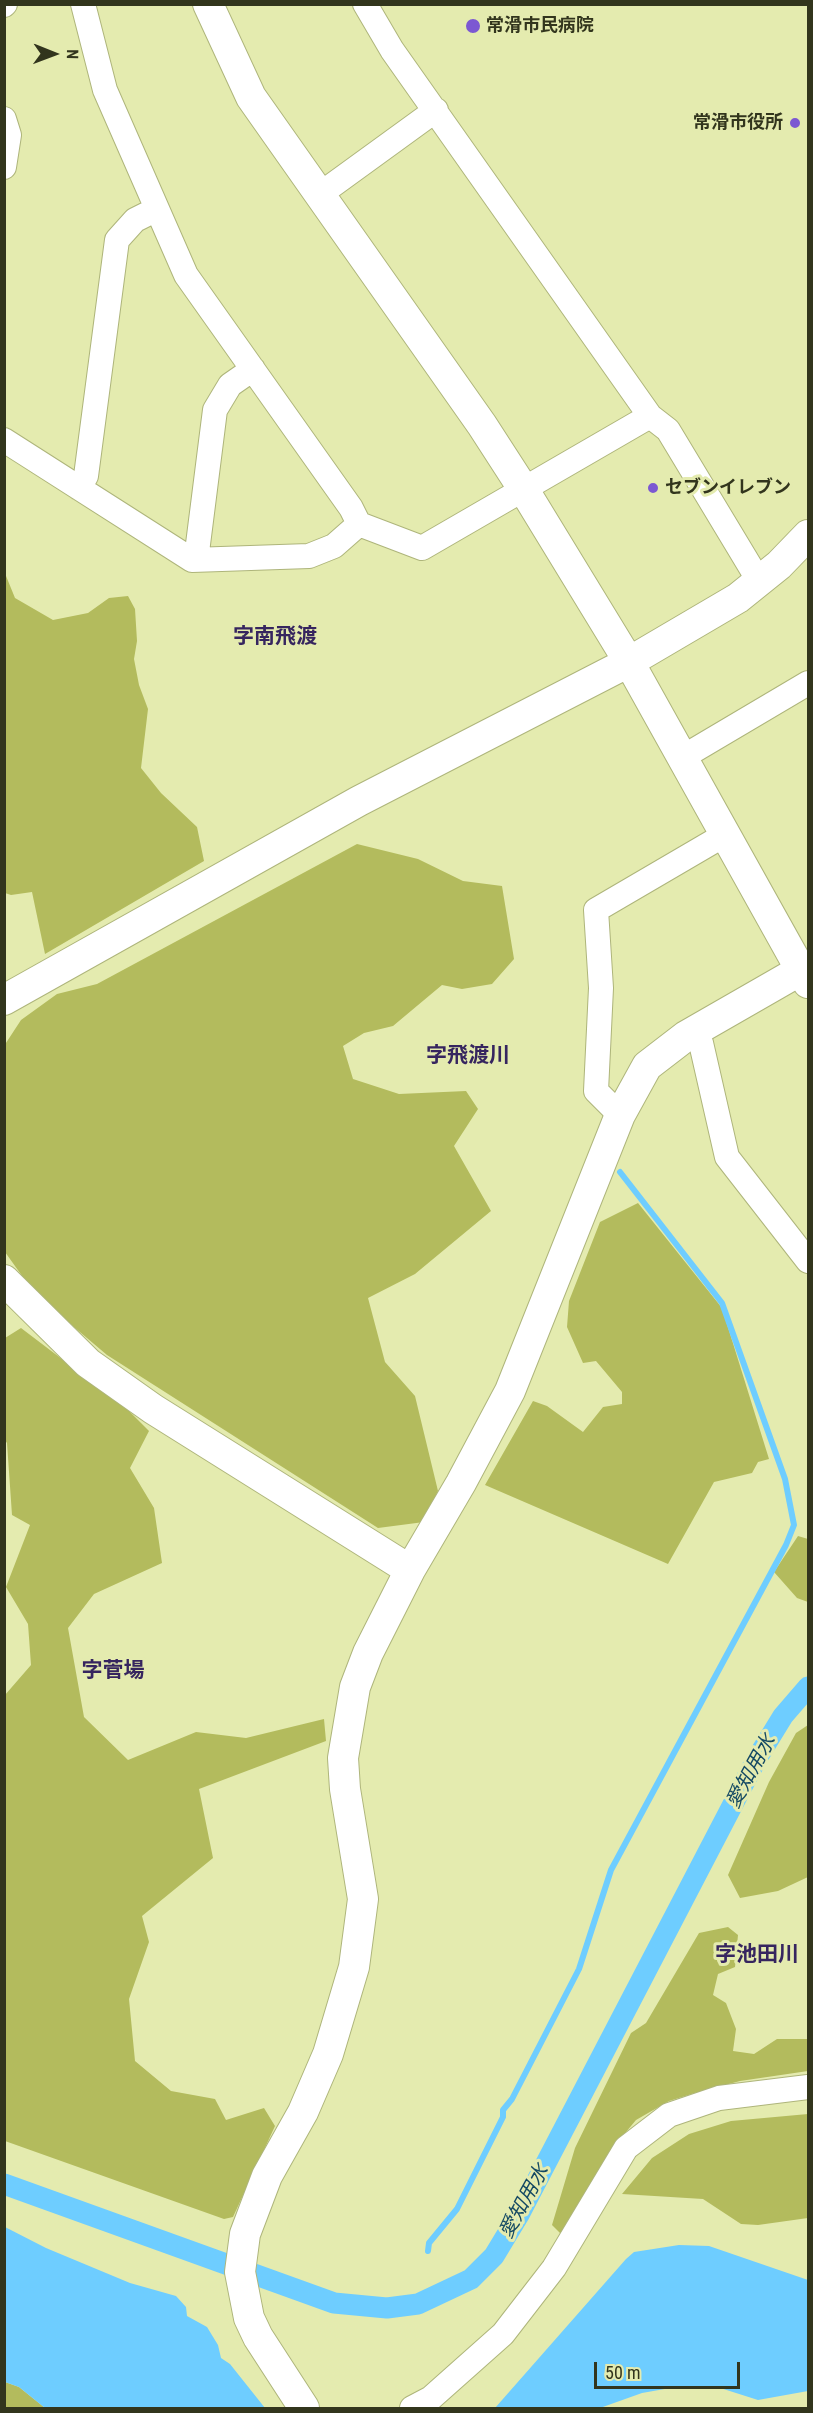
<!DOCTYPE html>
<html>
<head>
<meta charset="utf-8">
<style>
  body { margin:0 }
  #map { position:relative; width:813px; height:2413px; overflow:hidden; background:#e4ebaf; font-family:"Roboto Condensed",sans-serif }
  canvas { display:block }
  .frame { position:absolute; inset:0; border:6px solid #32351d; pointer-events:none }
  .north { position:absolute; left:24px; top:24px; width:60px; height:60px; -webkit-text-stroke:4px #e4ebaf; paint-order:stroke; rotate:91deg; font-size:16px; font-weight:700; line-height:24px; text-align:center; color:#32351d }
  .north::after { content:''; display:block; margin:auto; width:21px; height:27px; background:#32351d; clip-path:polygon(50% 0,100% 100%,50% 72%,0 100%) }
  .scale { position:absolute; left:594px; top:2362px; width:146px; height:27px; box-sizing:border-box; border:3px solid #32351d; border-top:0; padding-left:8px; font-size:18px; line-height:21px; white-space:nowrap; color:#32351d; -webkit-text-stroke:4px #e4ebaf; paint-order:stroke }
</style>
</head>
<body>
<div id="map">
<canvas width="813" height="2413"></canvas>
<div class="frame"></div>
<div class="north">N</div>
<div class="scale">50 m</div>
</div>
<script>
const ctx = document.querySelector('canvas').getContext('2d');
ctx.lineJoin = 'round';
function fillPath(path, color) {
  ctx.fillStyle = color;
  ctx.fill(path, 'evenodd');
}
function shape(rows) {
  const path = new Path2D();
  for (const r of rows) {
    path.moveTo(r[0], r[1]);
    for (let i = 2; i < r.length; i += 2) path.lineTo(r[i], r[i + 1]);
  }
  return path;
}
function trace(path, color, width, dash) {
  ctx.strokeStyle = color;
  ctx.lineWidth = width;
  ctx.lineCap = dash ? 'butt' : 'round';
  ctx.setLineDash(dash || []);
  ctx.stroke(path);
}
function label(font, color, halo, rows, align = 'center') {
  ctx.font = font + ' "Roboto Condensed","Noto Sans JP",sans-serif';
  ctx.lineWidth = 6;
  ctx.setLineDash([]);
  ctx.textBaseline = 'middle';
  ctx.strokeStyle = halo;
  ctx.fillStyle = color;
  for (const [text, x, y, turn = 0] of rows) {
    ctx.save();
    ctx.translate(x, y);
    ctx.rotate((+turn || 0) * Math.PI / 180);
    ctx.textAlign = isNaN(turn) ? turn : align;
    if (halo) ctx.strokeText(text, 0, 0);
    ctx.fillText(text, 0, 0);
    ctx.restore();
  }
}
fillPath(shape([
  [4,571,15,598,53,620,88,613,109,598,128,596,135,609,137,641,134,659,139,685,148,709,141,768,161,793,197,827,204,861,45,954,32,892,11,895,5,893],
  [357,844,418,859,463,881,502,886,514,959,492,984,462,989,442,985,393,1026,364,1033,343,1046,353,1079,399,1094,466,1091,478,1109,454,1146,491,1211,415,1274,368,1298,385,1362,415,1396,438,1491,424,1522,378,1528,107,1355,35,1294,5,1252,4,1046,21,1020,57,994,97,984],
  [638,1203,722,1308,769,1459,758,1462,752,1473,714,1482,668,1564,485,1485,533,1401,547,1406,583,1432,603,1407,622,1404,622,1392,596,1361,583,1363,567,1327,569,1301,600,1222],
  [21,1328,125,1407,149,1431,130,1468,154,1508,162,1563,94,1594,68,1628,84,1717,128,1760,196,1732,246,1738,324,1719,326,1741,199,1789,213,1858,142,1916,149,1942,129,1999,135,2061,171,2091,215,2099,226,2120,264,2108,275,2126,233,2217,224,2219,5,2141,5,1695,31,1665,28,1624,6,1587,30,1525,12,1515,7,1443,4,1439,5,1338],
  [798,1536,808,1539,808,1602,797,1598,774,1572],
  [808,1725,808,1877,778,1891,740,1898,728,1875,769,1782,796,1733],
  [728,1927,738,1935,735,1967,718,1974,713,1995,726,2003,736,2029,733,2051,754,2054,777,2039,808,2039,808,2071,740,2081,695,2093,669,2101,636,2120,611,2150,572,2226,560,2233,552,2225,575,2148,631,2033,646,2023,699,1933],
  [808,2114,808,2218,758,2225,741,2224,703,2199,622,2194,652,2158,689,2134,731,2121],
  [5,2382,19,2387,45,2408,5,2408]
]), '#b3bb5d');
fillPath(shape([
  [5,2227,46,2248,130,2283,176,2296,186,2307,187,2316,207,2327,218,2345,221,2358,230,2364,265,2408,45,2408,19,2387,5,2382],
  [679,2245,709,2246,808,2280,808,2391,758,2400,714,2386,676,2387,642,2393,600,2408,495,2408,626,2259,634,2252]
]), '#6ecdff');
trace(shape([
  [428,2251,429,2243,457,2209,503,2117,503,2110,512,2099,579,1969,611,1870,786,1545,794,1525,785,1479,722,1303,620,1172]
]), '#6ecdff', 6);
trace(shape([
  [4,2184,334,2303,387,2308,418,2304,471,2279,494,2256,520,2213,756,1760,783,1716,808,1687]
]), '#6ecdff', 21);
const minor = shape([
  [83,4,105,90,186,275,351,508,359,524],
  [4,5,5,4],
  [4,119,9,135,4,167],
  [319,195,436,110],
  [650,416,668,430,759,581],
  [4,440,192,560,309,556,334,546,359,524,422,548,650,416,392,50,365,4],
  [79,488,86,476,117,240,135,220,157,209],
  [196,560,215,410,230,385,253,369],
  [683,757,808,683],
  [694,1031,701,1043,727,1157,808,1261],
  [620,1115,596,1091,601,988,596,910,726,834],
  [412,2408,431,2398,503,2334,554,2268,626,2148,669,2115,719,2098,808,2087]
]);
const tertiary = shape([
  [208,4,251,97,482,425,524,490,629,662,808,983],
  [4,1000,359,801,629,662,738,598,779,565,808,535],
  [4,1280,88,1363,153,1409,410,1570],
  [304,2408,258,2337,249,2318,240,2272,245,2234,267,2176,303,2112,328,2054,354,1967,363,1899,345,1789,343,1758,355,1687,368,1653,410,1570,461,1483,510,1391,620,1115,647,1066,686,1036,801,970]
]);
trace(minor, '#aeb57b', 26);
trace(tertiary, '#aeb57b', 32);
trace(minor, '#fff', 24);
trace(tertiary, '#fff', 30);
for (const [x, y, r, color] of [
  [473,26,8,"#7c58d2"],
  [795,123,6,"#7c58d2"],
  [653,488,6,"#7c58d2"]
]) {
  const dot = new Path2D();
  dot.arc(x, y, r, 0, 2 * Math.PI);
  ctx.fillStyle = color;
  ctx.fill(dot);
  trace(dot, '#e4ebaf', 2);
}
label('bold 18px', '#32351d', '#e4ebaf', [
  ["常滑市民病院",486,26],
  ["常滑市役所",783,123,"right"],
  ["セブンイレブン",665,488]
], 'left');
label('italic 20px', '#144963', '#e4ebaf', [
  ["愛知用水",752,1772,-61],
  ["愛知用水",525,2202,-61]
]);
label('bold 21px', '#36255f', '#e4ebaf', [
  ["字南飛渡",275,638],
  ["字飛渡川",468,1057],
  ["字菅場",113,1672],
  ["字池田川",757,1956]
]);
</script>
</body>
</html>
